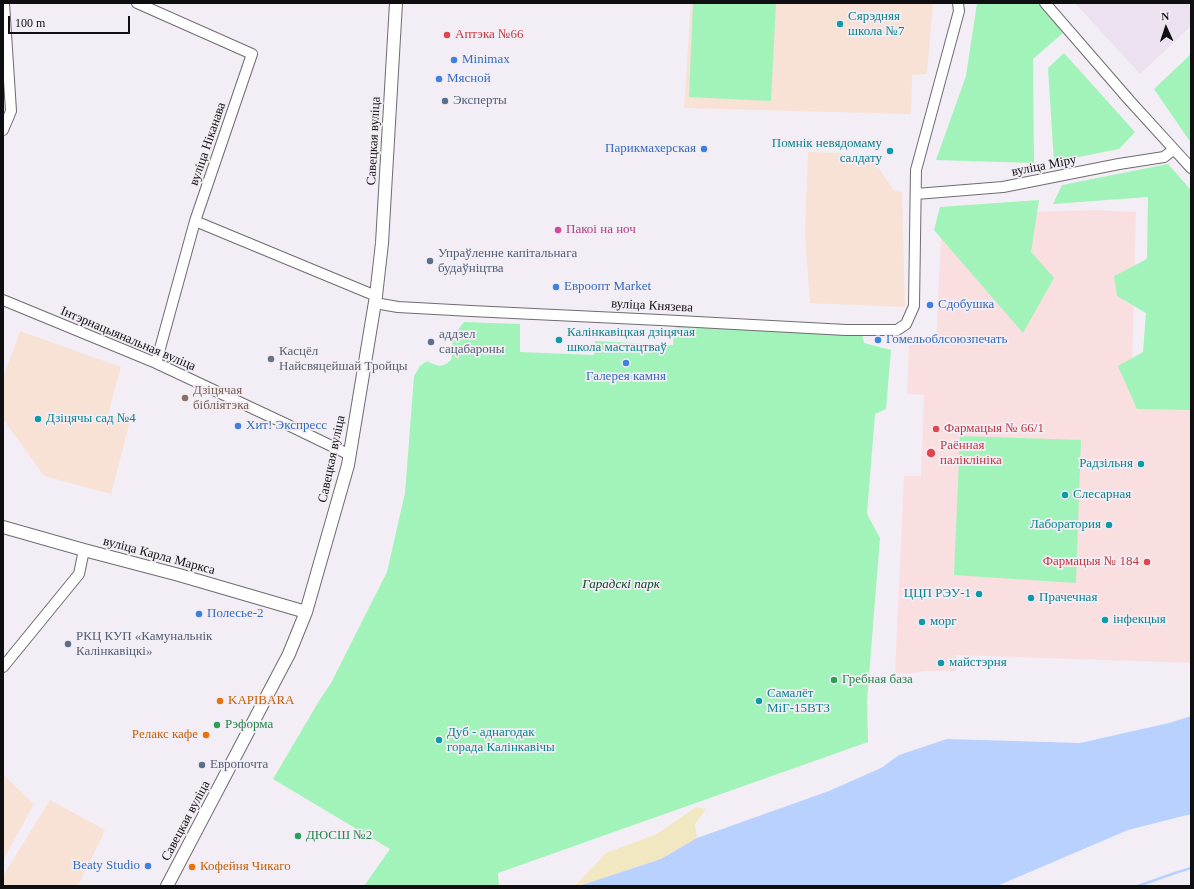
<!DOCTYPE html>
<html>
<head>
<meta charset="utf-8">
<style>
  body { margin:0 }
  #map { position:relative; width:1194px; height:889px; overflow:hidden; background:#f3eef5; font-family:"Times New Roman",serif }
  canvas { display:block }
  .frame { position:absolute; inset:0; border:4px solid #0f0e10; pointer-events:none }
  .north { position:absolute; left:1146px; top:8px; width:40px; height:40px; -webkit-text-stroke:3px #f3eef5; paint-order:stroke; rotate:357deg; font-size:11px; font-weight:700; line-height:16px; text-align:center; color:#0f0e10 }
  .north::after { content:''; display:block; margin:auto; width:14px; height:18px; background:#0f0e10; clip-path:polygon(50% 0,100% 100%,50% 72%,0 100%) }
  .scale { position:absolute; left:8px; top:16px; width:122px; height:18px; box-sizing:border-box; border:2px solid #0f0e10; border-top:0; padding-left:5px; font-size:12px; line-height:14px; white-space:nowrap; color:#0f0e10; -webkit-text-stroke:3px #f3eef5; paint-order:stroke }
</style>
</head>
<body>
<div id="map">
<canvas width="1194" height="889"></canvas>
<div class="frame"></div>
<div class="north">N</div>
<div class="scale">100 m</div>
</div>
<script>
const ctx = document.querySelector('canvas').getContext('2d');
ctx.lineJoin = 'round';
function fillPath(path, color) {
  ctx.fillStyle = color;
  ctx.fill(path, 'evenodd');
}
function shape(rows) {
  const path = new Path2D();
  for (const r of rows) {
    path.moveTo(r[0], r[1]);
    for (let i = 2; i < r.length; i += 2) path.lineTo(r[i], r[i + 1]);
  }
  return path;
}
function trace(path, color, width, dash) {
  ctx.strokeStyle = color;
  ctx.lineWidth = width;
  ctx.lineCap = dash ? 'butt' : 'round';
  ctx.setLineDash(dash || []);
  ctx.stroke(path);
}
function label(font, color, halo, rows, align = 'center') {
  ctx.font = font + ' "Times New Roman",serif';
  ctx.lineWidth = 3.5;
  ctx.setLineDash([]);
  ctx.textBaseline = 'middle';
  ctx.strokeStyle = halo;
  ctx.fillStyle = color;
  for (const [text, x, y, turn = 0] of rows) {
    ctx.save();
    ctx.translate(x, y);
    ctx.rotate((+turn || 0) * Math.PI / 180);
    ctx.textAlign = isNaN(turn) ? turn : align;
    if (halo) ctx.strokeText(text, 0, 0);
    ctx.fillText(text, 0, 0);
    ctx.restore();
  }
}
fillPath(shape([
  [1075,3,1191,3,1191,26,1140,74]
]), '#ebe1ef');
fillPath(shape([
  [691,3,933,3,927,74,912,75,911,114,684,108],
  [808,152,838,153,861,157,878,167,894,191,902,192,905,307,810,303,805,234],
  [20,331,121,367,108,414,130,421,111,494,44,476,3,419,3,379],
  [3,774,34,804,3,860],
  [50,800,105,830,78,886,3,886,3,876]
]), '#f8e1d5');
fillPath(shape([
  [1096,210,1136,212,1132,366,1191,368,1191,663,956,655,956,671,927,671,911,673,895,673,904,476,921,476,924,395,907,394,909,343,936,344,942,214]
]), '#fadfe0');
fillPath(shape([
  [693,3,776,3,771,101,689,97],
  [977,3,1038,3,1063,33,1033,59,1034,163,936,160,966,76],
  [1064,53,1135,132,1119,149,1054,162,1048,68],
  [1191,54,1191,143,1154,89],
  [1168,164,1191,190,1191,410,1137,409,1118,366,1143,352,1146,313,1117,296,1114,276,1147,259,1148,197,1053,204,1062,185],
  [1039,200,1031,252,1054,278,1023,333,934,230,940,207],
  [464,322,520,324,520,352,594,355,595,341,673,345,674,331,678,325,862,334,864,343,891,350,886,409,875,414,867,514,880,538,867,700,868,742,498,873,499,886,364,886,390,849,273,779,319,701,331,683,387,572,405,493,414,376,420,366,427,361,433,364,440,366,446,364,451,360,454,347,450,340],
  [960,436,1081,440,1076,583,954,575]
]), '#a1f3b9');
fillPath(shape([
  [696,807,706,809,695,824,697,838,661,859,579,886,575,886,606,853,657,834]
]), '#f1e7c1');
fillPath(shape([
  [1191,716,1191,814,1128,830,997,886,579,886,661,859,697,838,829,791,881,768,899,755,947,739,1080,743,1169,723]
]), '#b9d1fe');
trace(shape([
  [1138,886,1175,873,1191,868]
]), '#b9d1fe', 2.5);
const minor = shape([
  [137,3,252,54,195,221,156,363],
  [1045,3,1130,101,1191,168],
  [3,130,11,111,4,3],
  [916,194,1003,187,1119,164,1164,157,1173,150],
  [195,221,376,296],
  [3,300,156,363,286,424,350,455],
  [375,303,398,307,471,311,660,320,846,330,897,330,906,324,914,306,916,170,959,11,958,3],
  [3,667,79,574,84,550]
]);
const major = shape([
  [3,527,84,550,179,575,306,612],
  [167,886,289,654,306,612,348,465,376,296,382,243,396,3]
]);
trace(minor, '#6f6b71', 12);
trace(major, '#6f6b71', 14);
trace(minor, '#fff', 10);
trace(major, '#fff', 12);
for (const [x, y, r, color] of [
  [840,24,4,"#0f9aa8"],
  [447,35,4,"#e0444e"],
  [454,60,4,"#3f7fe0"],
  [439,79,4,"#3f7fe0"],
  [445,101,4,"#5c6f8a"],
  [704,149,4,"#3f7fe0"],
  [890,151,4,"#0f9aa8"],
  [558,230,4,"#d1479c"],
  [430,261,4,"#5c6f8a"],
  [556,287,4,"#3f7fe0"],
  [930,305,4,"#3f7fe0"],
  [559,340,4,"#0f9aa8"],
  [878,340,4,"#3f7fe0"],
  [431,342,4,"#5c6f8a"],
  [271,359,4,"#6b7280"],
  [626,363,4,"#3f7fe0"],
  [185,398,4,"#8d6e63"],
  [38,419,4,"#0f9aa8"],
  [238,426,4,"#3f7fe0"],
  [936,429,4,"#e0444e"],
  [931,453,5,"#e0444e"],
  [1141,464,4,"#0f9aa8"],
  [1065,495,4,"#0f9aa8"],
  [1109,525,4,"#0f9aa8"],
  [1147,562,4,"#e0444e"],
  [979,594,4,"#0f9aa8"],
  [1031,598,4,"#0f9aa8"],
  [199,614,4,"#3f7fe0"],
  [1105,620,4,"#0f9aa8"],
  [922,622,4,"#0f9aa8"],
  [68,644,4,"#5c6f8a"],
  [941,663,4,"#0f9aa8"],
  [834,680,4,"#2e9e5b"],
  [220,701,4,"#e8710a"],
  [759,701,4,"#0f9aa8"],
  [217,725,4,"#2e9e5b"],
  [206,735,4,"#e8710a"],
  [439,740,4,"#0f9aa8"],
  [202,765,4,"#5c6f8a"],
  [298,836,4,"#2e9e5b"],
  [148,866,4,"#3f7fe0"],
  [192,867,4,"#e8710a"]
]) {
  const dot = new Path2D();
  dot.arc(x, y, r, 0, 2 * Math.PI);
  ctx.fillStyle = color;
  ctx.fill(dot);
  trace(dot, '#f3eef5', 1.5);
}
label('13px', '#0d838f', '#f3eef5', [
  ["Сярэдняя",848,17],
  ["школа №7",848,32],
  ["Помнік невядомаму",882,144,"right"],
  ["салдату",882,159,"right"],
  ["Калінкавіцкая дзіцячая",567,333],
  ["школа мастацтваў",567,348],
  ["Дзіцячы сад №4",46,419],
  ["Радзільня",1133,464,"right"],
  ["Слесарная",1073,495],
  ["Лаборатория",1101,525,"right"],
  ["ЦЦП РЭУ-1",971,594,"right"],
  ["Прачечная",1039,598],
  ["інфекцыя",1113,620],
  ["морг",930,622],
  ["майстэрня",949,663],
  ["Самалёт",767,694],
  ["МіГ-15ВТЗ",767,709],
  ["Дуб - аднагодак",447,733],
  ["горада Калінкавічы",447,748]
], 'left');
label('13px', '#be3a42', '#f3eef5', [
  ["Аптэка №66",455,35],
  ["Фармацыя № 66/1",944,429],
  ["Раённая",940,446],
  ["паліклініка",940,461],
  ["Фармацыя № 184",1139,562,"right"]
], 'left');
label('13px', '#366cbe', '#f3eef5', [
  ["Minimax",462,60],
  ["Мясной",447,79],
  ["Парикмахерская",696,149,"right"],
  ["Евроопт Market",564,287],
  ["Сдобушка",938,305],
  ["Гомельоблсоюзпечать",886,340],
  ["Галерея камня",626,377,"center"],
  ["Хит! Экспресс",246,426],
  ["Полесье-2",207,614],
  ["Beaty Studio",140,866,"right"]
], 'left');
label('13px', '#4e5e75', '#f3eef5', [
  ["Эксперты",453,101],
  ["Упраўленне капітальнага",438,254],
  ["будаўніцтва",438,269],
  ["аддзел",439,335],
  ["сацабароны",439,350],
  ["РКЦ КУП «Камунальнік",76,637],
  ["Калінкавіцкі»",76,652],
  ["Европочта",210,765]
], 'left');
label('13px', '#0f0e10', '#f3eef5', [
  ["Савецкая вуліца",374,141,-87],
  ["вуліца Ніканава",208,144,-71],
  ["вуліца Міру",1044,166,-11],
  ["вуліца Князева",652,306,3],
  ["Інтэрнацыянальная вуліца",128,339,23],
  ["Савецкая вуліца",332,459,-78],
  ["вуліца Карла Маркса",159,556,15],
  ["Савецкая вуліца",186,821,-62]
]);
label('13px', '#b23c85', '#f3eef5', [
  ["Пакоі на ноч",566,230]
], 'left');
label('13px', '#5b616d', '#f3eef5', [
  ["Касцёл",279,352],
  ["Найсвяцейшай Тройцы",279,367]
], 'left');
label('13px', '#785e54', '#f3eef5', [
  ["Дзіцячая",193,391],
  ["бібліятэка",193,406]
], 'left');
label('italic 13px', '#084825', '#f3eef5', [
  ["Гарадскі парк",621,585]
]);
label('13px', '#27864d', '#f3eef5', [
  ["Гребная база",842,680],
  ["Рэформа",225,725],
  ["ДЮСШ №2",306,836]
], 'left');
label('13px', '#c56008', '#f3eef5', [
  ["KAPIBARA",228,701],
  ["Релакс кафе",198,735,"right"],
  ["Кофейня Чикаго",200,867]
], 'left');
</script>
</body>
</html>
